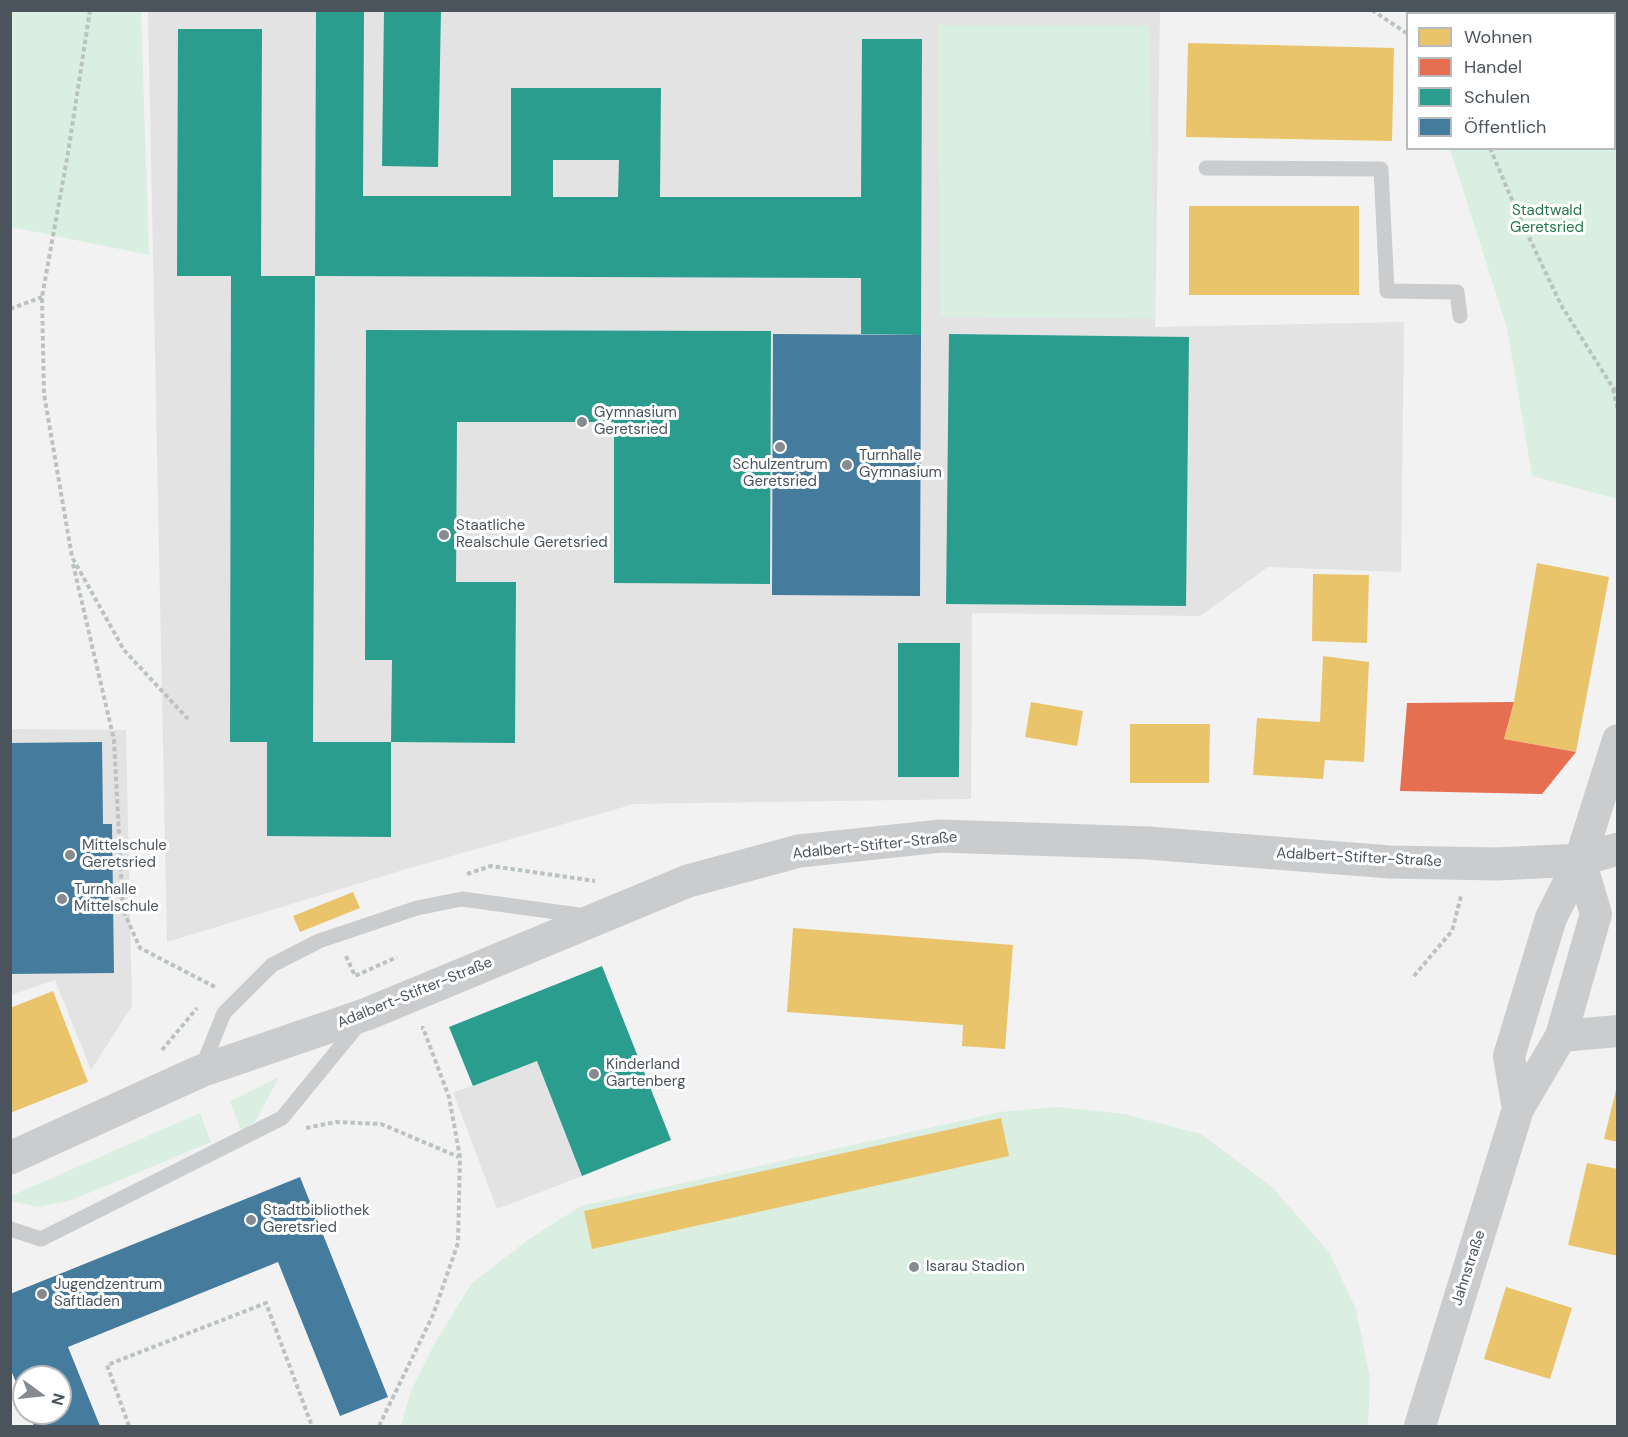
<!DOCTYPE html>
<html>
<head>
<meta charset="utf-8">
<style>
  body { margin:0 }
  #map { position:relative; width:1628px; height:1437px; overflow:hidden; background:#f2f2f2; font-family:"DM Sans",sans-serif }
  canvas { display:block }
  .frame { position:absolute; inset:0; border:12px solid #4b545c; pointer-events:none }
  .legend { position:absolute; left:1406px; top:12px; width:210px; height:138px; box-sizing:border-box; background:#fff; border:2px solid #b7bbbe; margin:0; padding:8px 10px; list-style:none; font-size:18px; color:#4b545c }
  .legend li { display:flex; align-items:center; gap:12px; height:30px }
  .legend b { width:30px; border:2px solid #b7bbbe }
  .north { position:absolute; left:12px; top:1365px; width:60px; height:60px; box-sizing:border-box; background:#fff; border:2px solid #b7bbbe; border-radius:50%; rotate:105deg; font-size:16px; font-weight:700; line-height:24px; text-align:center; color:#4b545c }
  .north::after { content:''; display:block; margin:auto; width:21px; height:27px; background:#858b90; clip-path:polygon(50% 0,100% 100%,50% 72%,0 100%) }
</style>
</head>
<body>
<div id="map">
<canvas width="1628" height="1437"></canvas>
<div class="frame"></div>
<ul class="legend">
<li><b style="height:16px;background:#e9c46a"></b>Wohnen</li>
<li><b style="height:16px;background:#e76f51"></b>Handel</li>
<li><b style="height:16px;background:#2a9d8f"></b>Schulen</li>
<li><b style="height:16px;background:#457b9d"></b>Öffentlich</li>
</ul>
<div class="north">N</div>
</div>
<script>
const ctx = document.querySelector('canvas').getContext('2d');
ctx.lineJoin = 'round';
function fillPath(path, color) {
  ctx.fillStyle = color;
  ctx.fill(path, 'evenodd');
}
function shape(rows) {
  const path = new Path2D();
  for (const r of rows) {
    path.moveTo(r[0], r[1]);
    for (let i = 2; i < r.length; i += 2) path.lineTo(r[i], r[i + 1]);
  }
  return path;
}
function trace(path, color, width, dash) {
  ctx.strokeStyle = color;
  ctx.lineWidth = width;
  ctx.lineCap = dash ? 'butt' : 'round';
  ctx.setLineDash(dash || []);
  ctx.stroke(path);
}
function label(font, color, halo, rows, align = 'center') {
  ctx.font = font + ' "DM Sans",sans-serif';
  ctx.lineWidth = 6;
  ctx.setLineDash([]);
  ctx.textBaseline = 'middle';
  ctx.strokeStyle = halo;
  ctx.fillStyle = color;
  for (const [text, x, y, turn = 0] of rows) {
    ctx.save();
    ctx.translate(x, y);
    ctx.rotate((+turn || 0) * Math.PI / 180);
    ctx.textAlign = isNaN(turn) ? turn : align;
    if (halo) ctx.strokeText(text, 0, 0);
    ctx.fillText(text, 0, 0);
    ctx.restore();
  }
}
fillPath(shape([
  [148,11,1160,11,1155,327,1404,322,1401,572,1268,567,1200,616,972,613,971,799,634,804,403,870,167,942],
  [10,729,126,730,132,1006,91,1070,55,980,11,995],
  [537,1061,582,1176,497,1209,453,1092,473,1086]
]), '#e4e3e3');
fillPath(shape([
  [10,11,141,11,149,255,11,227],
  [937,25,1149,25,1155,319,941,317],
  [1615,109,1618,111,1617,499,1532,476,1507,328,1450,149,1614,148],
  [279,1077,255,1122,241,1131,230,1101],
  [1058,1107,1124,1114,1201,1134,1271,1186,1329,1252,1356,1309,1370,1378,1368,1426,401,1426,411,1391,436,1341,472,1283,529,1239,581,1206,1000,1112],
  [200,1113,211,1142,72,1200,38,1207,11,1201,11,1196]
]), '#daeee2');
fillPath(shape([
  [1188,43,1394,48,1392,141,1186,137],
  [1189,206,1359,206,1359,295,1189,295],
  [1537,563,1609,577,1576,752,1504,739,1514,702],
  [1313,574,1369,575,1367,643,1312,641],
  [1323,656,1369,662,1364,762,1325,760,1323,779,1253,775,1257,718,1320,722],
  [1031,702,1083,711,1077,746,1025,737],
  [1130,724,1210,724,1209,783,1130,783],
  [353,892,360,908,300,932,293,916],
  [793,928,1013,945,1005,1049,962,1046,963,1025,787,1012],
  [53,991,88,1082,10,1113,10,1008],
  [1617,1086,1618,1087,1618,1142,1604,1139],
  [1001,1118,1009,1156,592,1249,584,1211],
  [1587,1163,1618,1169,1618,1256,1568,1245],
  [1506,1287,1572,1308,1550,1379,1484,1359]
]), '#e9c46a');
fillPath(shape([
  [1514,702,1504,739,1576,752,1542,794,1400,791,1407,703]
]), '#e76f51');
fillPath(shape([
  [316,10,364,10,363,196,511,196,511,88,661,88,660,197,861,197,862,39,922,39,921,335,861,334,861,278,315,276],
  [553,160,619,160,618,197,553,197],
  [384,10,441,10,438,167,382,166],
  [178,29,262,29,261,276,315,276,313,742,391,742,391,837,267,836,267,742,230,742,231,276,177,276],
  [366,330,771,331,770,584,614,583,614,422,457,422,456,582,516,582,515,743,391,742,392,660,365,660],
  [949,334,1189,337,1186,606,946,604],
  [898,643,960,643,959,777,898,777],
  [602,966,671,1140,582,1176,537,1061,473,1086,449,1027]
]), '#2a9d8f');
fillPath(shape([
  [773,334,921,335,920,596,772,595],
  [102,742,103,824,112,824,114,973,10,974,10,743],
  [300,1177,388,1397,340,1416,278,1262,68,1347,100,1426,34,1426,29,1413,60,1413,60,1377,24,1377,24,1401,10,1368,10,1294]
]), '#457b9d');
trace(shape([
  [90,10,68,153,42,297,44,394,72,557,124,650,188,719],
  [1372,10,1408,34],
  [1490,148,1518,214,1561,305,1613,388,1618,392],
  [10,309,42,297],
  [1613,389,1618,410],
  [73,564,114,740,123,910,140,948,215,987],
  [467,874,491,866,595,881],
  [346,956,355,976,397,957],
  [1414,976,1452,931,1461,896],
  [162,1050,197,1008],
  [306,1128,336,1122,381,1124,459,1157],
  [129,1426,107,1365,266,1303,312,1426],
  [379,1426,433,1315,458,1243,460,1157,449,1097,423,1028,421,1028]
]), '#bbc3c1', 4, [4.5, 3]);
trace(shape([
  [1206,168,1381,169,1387,291,1457,292,1460,316],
  [201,1070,224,1013,272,965,319,941,417,908,462,899,586,916],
  [10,1229,41,1239,282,1118,359,1024]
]), '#caccce', 15);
trace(shape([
  [1561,1036,1618,1031],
  [1518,1109,1509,1056,1551,918,1580,860,1618,740],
  [1420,1426,1518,1109,1561,1036,1596,914,1580,860]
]), '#caccce', 32);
trace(shape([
  [10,1158,201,1071,367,1014,688,881,799,851,941,836,1148,843,1390,862,1497,864,1580,860,1618,849]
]), '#caccce', 33);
trace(shape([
  [1520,10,1524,14],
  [1614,70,1618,72]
]), '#c8cacd', 33);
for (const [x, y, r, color] of [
  [582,422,6,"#858b90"],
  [780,447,6,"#858b90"],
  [847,465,6,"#858b90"],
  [444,535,6,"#858b90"],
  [70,855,6,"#858b90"],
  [62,899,6,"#858b90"],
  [594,1074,6,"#858b90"],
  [251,1220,6,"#858b90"],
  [914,1267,6,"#858b90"],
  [42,1294,6,"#858b90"]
]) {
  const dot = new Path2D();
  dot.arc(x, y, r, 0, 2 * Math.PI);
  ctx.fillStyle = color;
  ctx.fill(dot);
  trace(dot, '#fff', 2);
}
label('15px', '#23764c', '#fff', [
  ["Stadtwald",1547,211],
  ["Geretsried",1547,228]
]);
label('15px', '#4b545c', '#fff', [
  ["Gymnasium",594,413],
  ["Geretsried",594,430],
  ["Turnhalle",859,456],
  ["Gymnasium",859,473],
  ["Schulzentrum",780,465,"center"],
  ["Geretsried",780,482,"center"],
  ["Staatliche",456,526],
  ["Realschule Geretsried",456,543],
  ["Mittelschule",82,846],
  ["Geretsried",82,863],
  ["Turnhalle",74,890],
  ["Mittelschule",74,907],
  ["Kinderland",606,1065],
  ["Gartenberg",606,1082],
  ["Stadtbibliothek",263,1211],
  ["Geretsried",263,1228],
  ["Isarau Stadion",926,1267],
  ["Jugendzentrum",54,1285],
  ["Saftladen",54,1302]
], 'left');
label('15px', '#4b545c', '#fff', [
  ["Adalbert-Stifter-Straße",875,846,-6],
  ["Adalbert-Stifter-Straße",1359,858,3],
  ["Adalbert-Stifter-Straße",415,993,-22],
  ["Jahnstraße",1469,1268,-72]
]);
</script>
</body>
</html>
